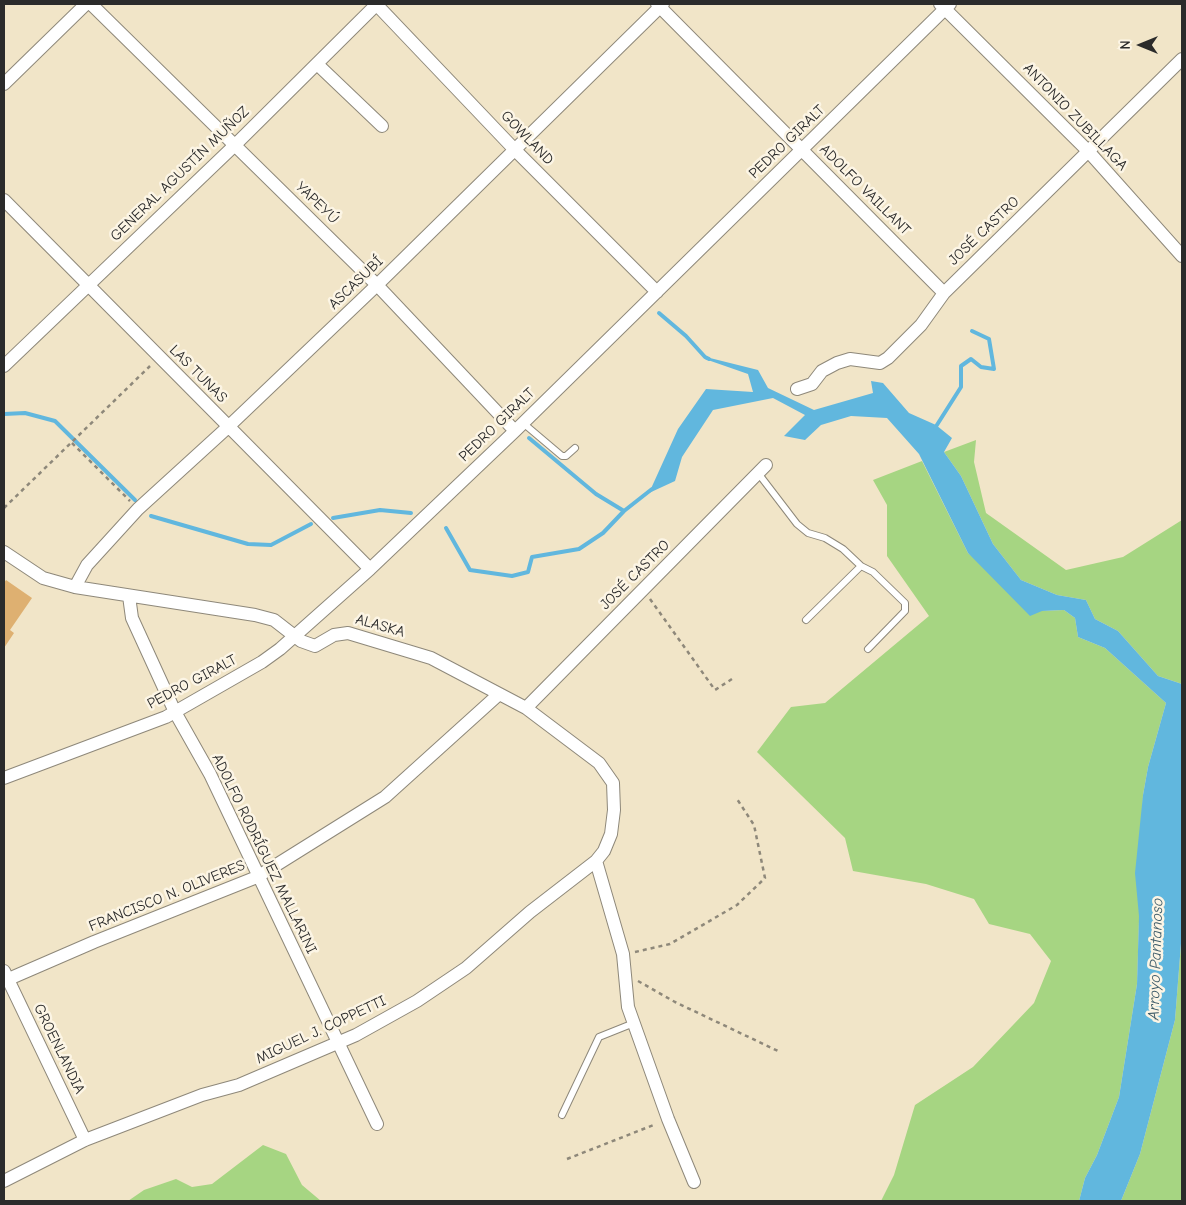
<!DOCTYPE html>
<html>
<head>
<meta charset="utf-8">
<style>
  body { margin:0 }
  #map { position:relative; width:1186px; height:1205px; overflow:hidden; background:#f1e5c8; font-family:"Comic Neue",sans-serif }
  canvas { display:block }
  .frame { position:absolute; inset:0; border:5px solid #2b2b2b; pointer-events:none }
  .north { position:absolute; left:1116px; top:20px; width:50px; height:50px; -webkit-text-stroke:4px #fcf5e5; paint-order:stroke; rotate:270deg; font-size:14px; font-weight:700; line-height:20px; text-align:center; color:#2b2b2b }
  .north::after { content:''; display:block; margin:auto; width:18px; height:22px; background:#2b2b2b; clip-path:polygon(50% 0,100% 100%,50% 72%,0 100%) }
</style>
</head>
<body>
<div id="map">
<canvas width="1186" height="1205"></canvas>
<div class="frame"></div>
<div class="north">N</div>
</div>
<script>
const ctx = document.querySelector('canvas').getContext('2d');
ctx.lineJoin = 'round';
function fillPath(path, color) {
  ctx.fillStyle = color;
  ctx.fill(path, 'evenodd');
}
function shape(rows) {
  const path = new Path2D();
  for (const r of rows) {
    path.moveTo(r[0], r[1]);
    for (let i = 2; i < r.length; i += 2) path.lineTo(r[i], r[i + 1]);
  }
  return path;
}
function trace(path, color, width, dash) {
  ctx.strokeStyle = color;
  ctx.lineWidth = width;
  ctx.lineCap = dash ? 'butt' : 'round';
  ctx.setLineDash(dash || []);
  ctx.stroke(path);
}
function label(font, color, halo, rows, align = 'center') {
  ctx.font = font + ' "Comic Neue",sans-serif';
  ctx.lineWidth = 5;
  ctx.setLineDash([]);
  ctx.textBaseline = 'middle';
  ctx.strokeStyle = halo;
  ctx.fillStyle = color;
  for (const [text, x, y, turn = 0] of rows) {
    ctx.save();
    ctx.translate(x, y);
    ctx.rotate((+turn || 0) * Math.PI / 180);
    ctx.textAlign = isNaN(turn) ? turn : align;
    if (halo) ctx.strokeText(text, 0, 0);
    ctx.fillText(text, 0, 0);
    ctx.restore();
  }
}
fillPath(shape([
  [976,440,974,462,986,513,1066,570,1123,557,1182,520,1182,684,1158,676,1118,631,1095,619,1086,600,1057,595,1021,580,993,544,961,476,944,452],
  [922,461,968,553,1041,611,1064,610,1075,618,1078,637,1105,648,1166,703,1148,767,1143,795,1137,984,1119,1097,1097,1155,1085,1178,1079,1201,881,1201,894,1175,915,1105,973,1067,1034,1003,1051,961,1030,934,989,924,974,899,926,884,853,871,845,838,757,752,791,707,825,703,929,616,887,556,887,505,873,480],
  [1182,931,1182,1201,1121,1201,1140,1154,1175,1020],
  [263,1145,286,1154,302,1185,321,1201,128,1201,144,1190,176,1179,192,1187,212,1184]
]), '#a6d582');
fillPath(shape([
  [706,357,758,370,768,388,814,410,873,393,871,381,883,383,909,413,936,425,952,438,944,452,961,476,993,544,1021,580,1057,595,1086,600,1095,619,1118,631,1158,676,1182,684,1182,931,1175,1020,1140,1154,1121,1201,1079,1201,1085,1178,1097,1155,1119,1097,1137,984,1139,916,1135,873,1143,795,1148,767,1166,703,1105,648,1078,637,1075,618,1064,610,1042,611,1030,616,968,553,919,454,887,418,851,416,821,425,805,440,784,436,805,415,773,398,713,410,682,457,675,481,649,493,678,429,706,389,753,392,748,374,705,359]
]), '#61b7de');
trace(shape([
  [659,313,686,336,705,357,709,359],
  [4,414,25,413,55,421,135,500],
  [935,428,961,387,961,366,971,359,981,367,994,369,989,339,972,331],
  [529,438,596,494,624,511],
  [151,516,248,544,271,545,311,524],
  [333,518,380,510,411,513],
  [446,528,470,570,512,576,528,572,532,557,579,549,603,533,624,511,652,489]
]), '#61b7de', 4);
fillPath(shape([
  [6,580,32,598,10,630,14,633,4,648,4,583]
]), '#deb071');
const lane = shape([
  [523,423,562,456,566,456,575,448],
  [758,473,797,524,808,533,825,538,843,549,861,566,873,572,905,603,905,611,868,649],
  [806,620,861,566],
  [562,1115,599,1037,634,1023]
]);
const street = shape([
  [91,4,377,285,515,431],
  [376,4,515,150,657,292],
  [657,4,944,293],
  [940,4,1089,152,1182,256],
  [317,64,382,126],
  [4,84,86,4],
  [4,200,370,569],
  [4,366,235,145,377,4],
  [797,389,812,384,822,371,837,363,850,359,880,363,888,358,921,325,944,293,1182,59],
  [4,552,43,578,75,587,255,615,274,620,301,641,315,646,334,635,348,633,431,658,526,708,599,763,613,783,614,810,611,834,604,851,596,861,530,912,466,968,417,1001,356,1035,239,1085,202,1095,85,1140,4,1181],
  [75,587,87,565,138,509,228,427,377,285,663,4],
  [129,596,132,618,175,712,210,774,377,1124],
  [526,708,766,465],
  [4,778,166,717,262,662,280,649,370,569,515,431,950,4],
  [596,861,623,954,628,1007,668,1119,694,1182],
  [4,971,85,1140],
  [4,981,94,942,257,877,385,797,498,695]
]);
trace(lane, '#8e887a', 8);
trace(street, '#8e887a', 14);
trace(shape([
  [72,443,130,501],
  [4,508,150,366],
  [650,599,715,690,732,679],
  [635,952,670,944,737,905,765,878,754,825,737,799],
  [638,981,675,1002,778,1051],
  [567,1159,656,1124]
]), '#8e887a', 2.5, [4, 4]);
trace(lane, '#fff', 6);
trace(street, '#fff', 12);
label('15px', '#2b2b2b', '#fcf5e5', [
  ["ANTONIO ZUBILLAGA",1075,117,46],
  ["GOWLAND",527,138,46],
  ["PEDRO GIRALT",787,142,-44],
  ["GENERAL AGUSTÍN MUÑOZ",180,174,-44],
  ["ADOLFO VAILLANT",865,190,45],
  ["YAPEYÚ",317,203,44],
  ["JOSÉ CASTRO",984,231,-44],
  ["ASCASUBÍ",356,283,-44],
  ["LAS TUNAS",198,374,45],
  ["PEDRO GIRALT",497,425,-44],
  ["JOSÉ CASTRO",635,575,-45],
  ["ALASKA",380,626,16],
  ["PEDRO GIRALT",192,682,-28],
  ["ADOLFO RODRÍGUEZ MALLARINI",264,854,64],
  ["FRANCISCO N. OLIVERES",167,896,-22],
  ["MIGUEL J. COPPETTI",321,1030,-25],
  ["GROENLANDIA",59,1049,64]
]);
label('italic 16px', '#3e5c6a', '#fcf5e5', [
  ["Arroyo Pantanoso",1156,959,-88]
]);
</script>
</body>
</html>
